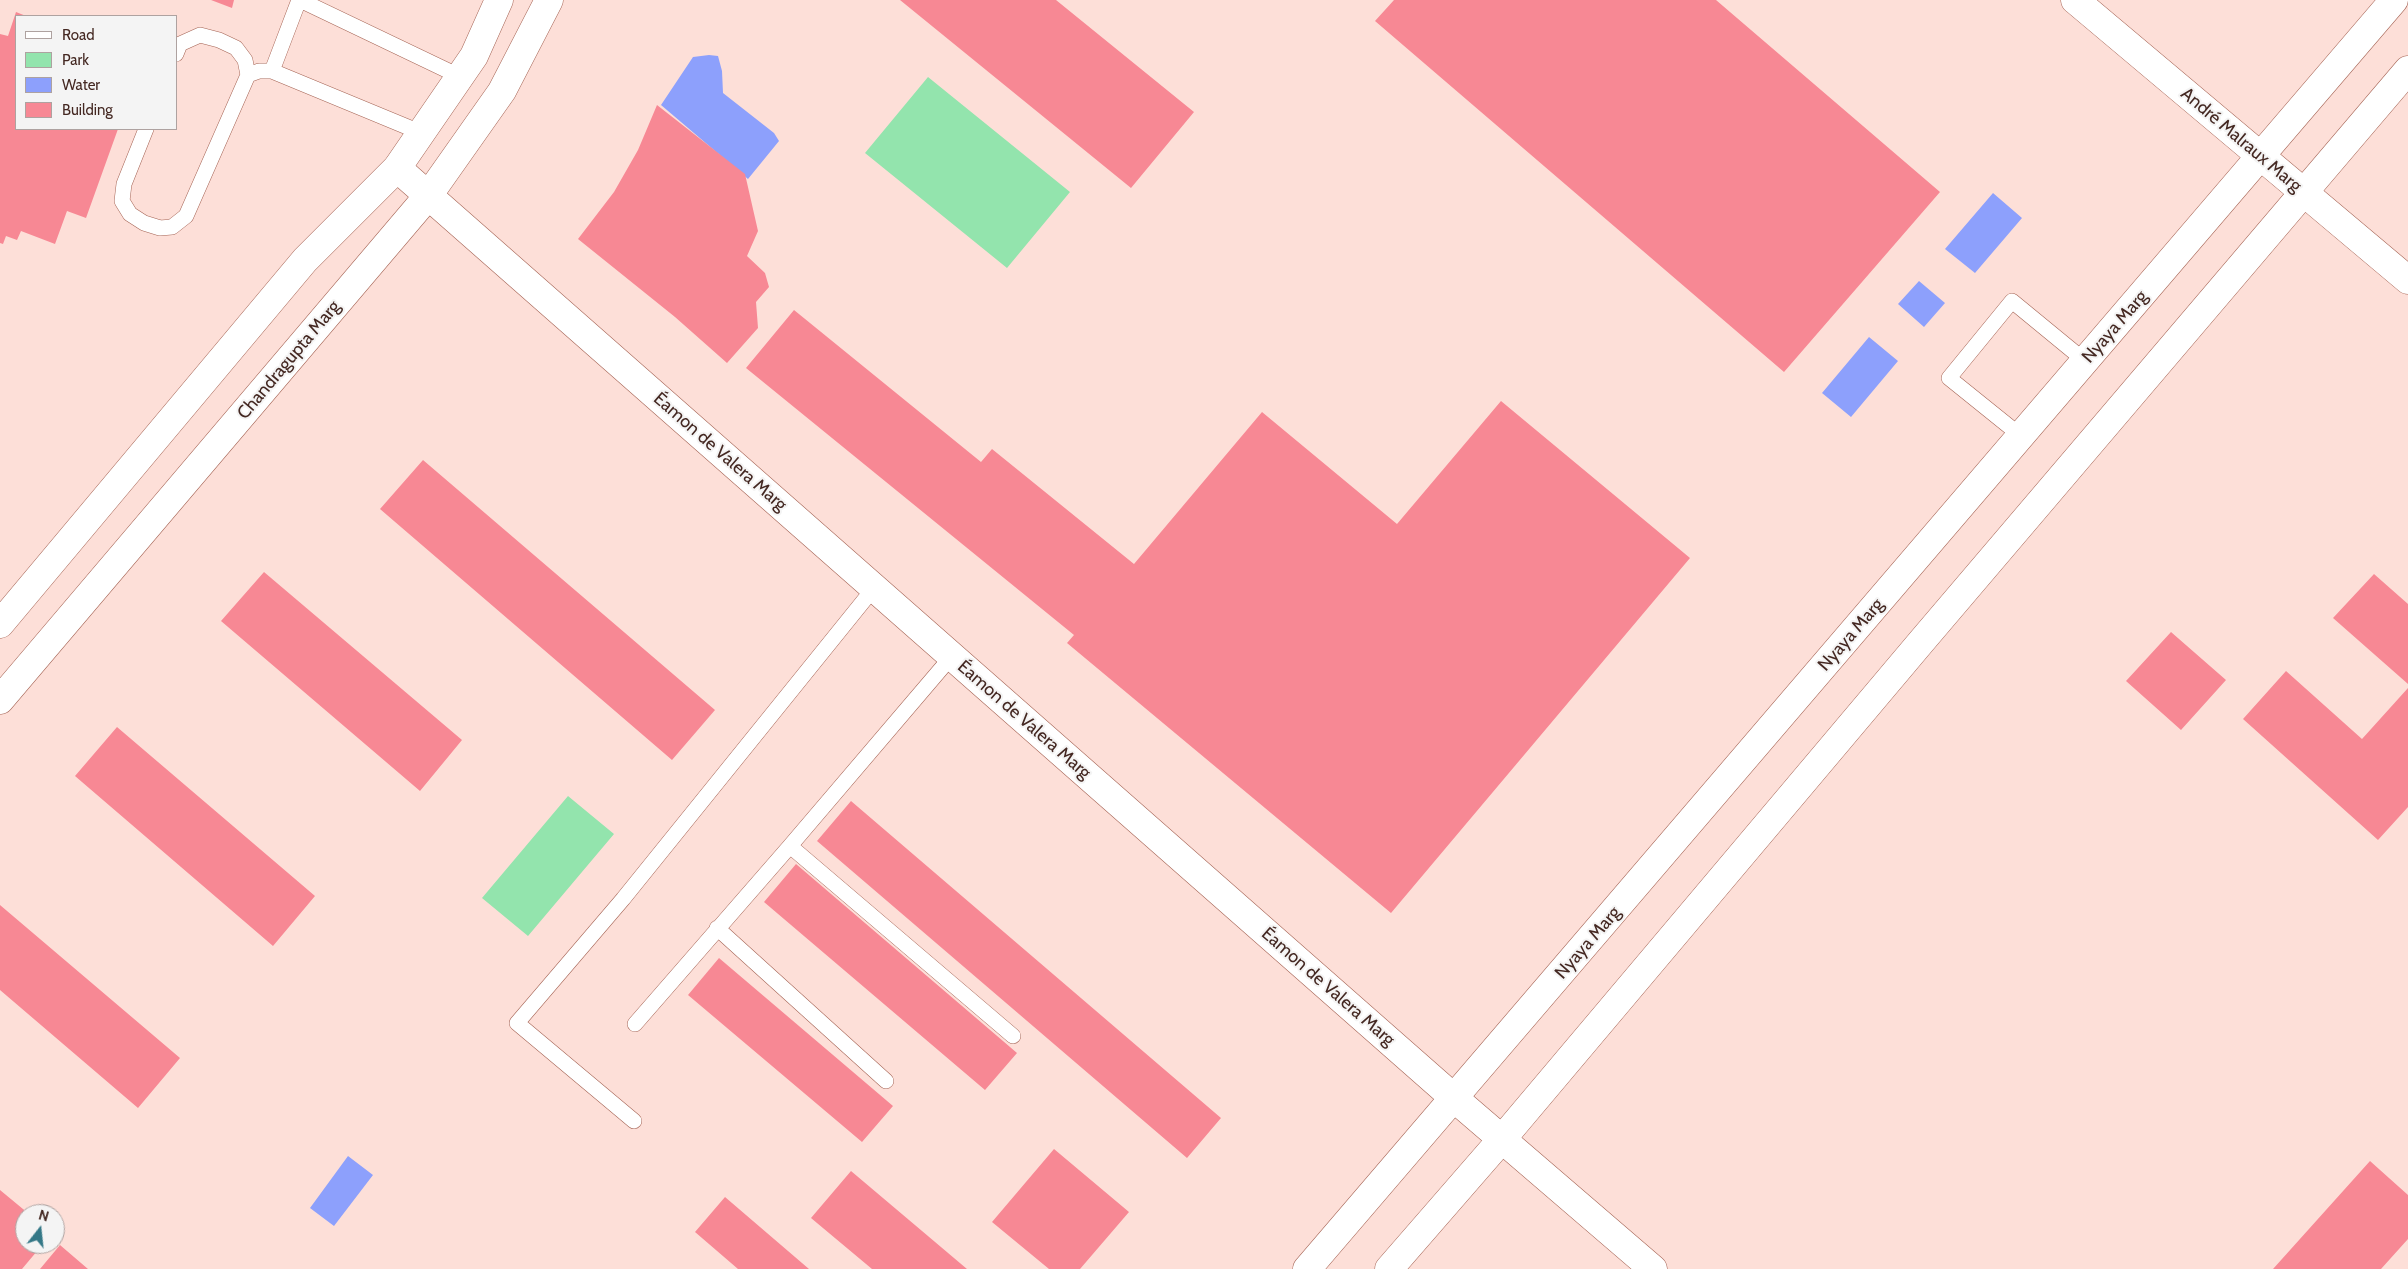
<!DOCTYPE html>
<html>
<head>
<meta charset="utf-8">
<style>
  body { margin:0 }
  #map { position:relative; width:2408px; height:1269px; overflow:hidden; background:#fddfd8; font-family:Cabin,sans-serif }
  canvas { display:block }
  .legend { position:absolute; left:15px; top:15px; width:162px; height:115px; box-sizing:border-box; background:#f4f4f4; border:1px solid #aea2a0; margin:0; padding:6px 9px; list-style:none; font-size:15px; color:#442822 }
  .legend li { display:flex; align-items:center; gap:10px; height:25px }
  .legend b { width:25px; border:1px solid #aea2a0 }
  .north { position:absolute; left:15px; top:1204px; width:50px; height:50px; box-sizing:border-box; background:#f4f4f4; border:1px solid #aea2a0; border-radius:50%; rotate:16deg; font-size:14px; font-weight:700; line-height:20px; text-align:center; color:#442822 }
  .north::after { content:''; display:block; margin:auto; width:18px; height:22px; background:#347887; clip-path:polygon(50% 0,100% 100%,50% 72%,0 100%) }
</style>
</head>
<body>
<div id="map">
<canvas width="2408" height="1269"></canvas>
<ul class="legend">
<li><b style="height:6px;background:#fff"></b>Road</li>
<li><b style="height:14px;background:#93e4ad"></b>Park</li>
<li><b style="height:14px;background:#8da0fc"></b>Water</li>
<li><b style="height:14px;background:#f78894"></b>Building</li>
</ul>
<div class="north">N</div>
</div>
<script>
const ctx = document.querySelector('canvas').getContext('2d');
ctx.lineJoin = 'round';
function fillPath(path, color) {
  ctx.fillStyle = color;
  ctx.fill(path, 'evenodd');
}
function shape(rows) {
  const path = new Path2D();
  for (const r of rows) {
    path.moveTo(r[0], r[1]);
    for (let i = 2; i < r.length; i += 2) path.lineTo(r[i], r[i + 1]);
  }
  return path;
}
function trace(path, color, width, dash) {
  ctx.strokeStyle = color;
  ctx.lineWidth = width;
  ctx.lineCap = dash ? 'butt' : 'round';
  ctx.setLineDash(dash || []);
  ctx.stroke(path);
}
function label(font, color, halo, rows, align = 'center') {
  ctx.font = font + ' Cabin,sans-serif';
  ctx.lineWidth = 4;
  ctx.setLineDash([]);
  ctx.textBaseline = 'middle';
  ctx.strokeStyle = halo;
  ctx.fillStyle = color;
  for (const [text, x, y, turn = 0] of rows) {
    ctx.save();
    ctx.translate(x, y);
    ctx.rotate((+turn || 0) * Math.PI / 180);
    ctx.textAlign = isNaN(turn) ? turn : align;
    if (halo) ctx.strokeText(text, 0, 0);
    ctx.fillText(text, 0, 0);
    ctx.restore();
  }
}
fillPath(shape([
  [928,77,1070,192,1007,268,865,153],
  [568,796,614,834,528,936,482,898]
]), '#93e4ad');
fillPath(shape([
  [709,55,718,56,722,71,723,93,774,133,779,141,748,179,661,105,693,57],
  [1993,193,2022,218,1975,273,1945,249],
  [1919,281,1945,303,1924,327,1898,304],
  [1869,337,1898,361,1851,417,1822,393],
  [348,1156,373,1175,334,1226,310,1208]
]), '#8da0fc');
fillPath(shape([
  [211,0,234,0,232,8],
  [900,0,1056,0,1194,112,1131,188],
  [1394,0,1716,0,1940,192,1784,372,1375,21],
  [16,12,26,16,16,16,16,129,118,129,86,218,67,211,55,244,21,231,17,240,6,236,3,244,0,243,0,34,8,36],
  [657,105,745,174,758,231,747,256,765,273,769,287,756,302,758,328,727,363,675,317,578,239,614,192,638,150],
  [794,310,981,462,992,449,1134,564,1262,412,1397,524,1501,401,1690,558,1391,913,1067,643,1074,635,746,368],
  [423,460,715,710,672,760,380,509],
  [264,572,462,740,420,791,221,621],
  [2374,574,2408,604,2408,684,2333,618],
  [2171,632,2226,680,2181,730,2126,681],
  [2286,671,2362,739,2408,688,2408,807,2378,840,2243,719],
  [117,727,315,896,273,946,75,776],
  [851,801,1221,1118,1187,1158,817,841],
  [796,864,1017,1053,985,1090,764,902],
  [0,905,180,1058,138,1108,0,990],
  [719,958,893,1106,862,1142,688,995],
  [1054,1149,1129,1212,1080,1269,1049,1269,992,1222],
  [2370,1161,2408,1195,2408,1239,2381,1269,2273,1269],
  [851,1171,967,1269,872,1269,811,1218],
  [0,1190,29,1214,25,1214,25,1244,43,1244,22,1269,0,1269],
  [725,1197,809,1269,738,1269,695,1232],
  [60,1245,88,1269,40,1269]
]), '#f78894');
const service = shape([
  [300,0,461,77],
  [272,71,299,0],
  [248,75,259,71,272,71,422,133],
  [146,129,124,184,122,201,130,214,144,223,160,228,172,227,186,216,248,75,245,60,236,48,219,40,200,35,180,44,176,54],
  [2021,436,1949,378,2012,301,2085,361],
  [790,846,1013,1036],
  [717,928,886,1081],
  [635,1024,790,846,952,656],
  [634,1121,517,1023,623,899,874,588]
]);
const minor = shape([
  [2075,0,2408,280],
  [397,168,1454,1098,1653,1269]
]);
const tertiary = shape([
  [1307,1269,2394,0],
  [1389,1269,1502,1139,1921,642,2408,70]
]);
const secondary = shape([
  [0,624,305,260,397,168,474,56,499,0],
  [0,700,428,196,502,91,549,0]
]);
trace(service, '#a56455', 16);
trace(minor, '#a56455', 29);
trace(tertiary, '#a56455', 29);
trace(secondary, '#a56455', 29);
trace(service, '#fff', 15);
trace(minor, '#fff', 28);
trace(tertiary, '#fff', 28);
trace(secondary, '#fff', 28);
label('18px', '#442822', '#f4f4f4', [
  ["André Malraux Marg",2241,140,40],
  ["Nyaya Marg",2115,327,-49],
  ["Chandragupta Marg",289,360,-50],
  ["Éamon de Valera Marg",720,452,41],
  ["Nyaya Marg",1851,635,-49],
  ["Éamon de Valera Marg",1024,720,41],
  ["Nyaya Marg",1588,943,-49],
  ["Éamon de Valera Marg",1328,987,41]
]);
</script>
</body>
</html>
